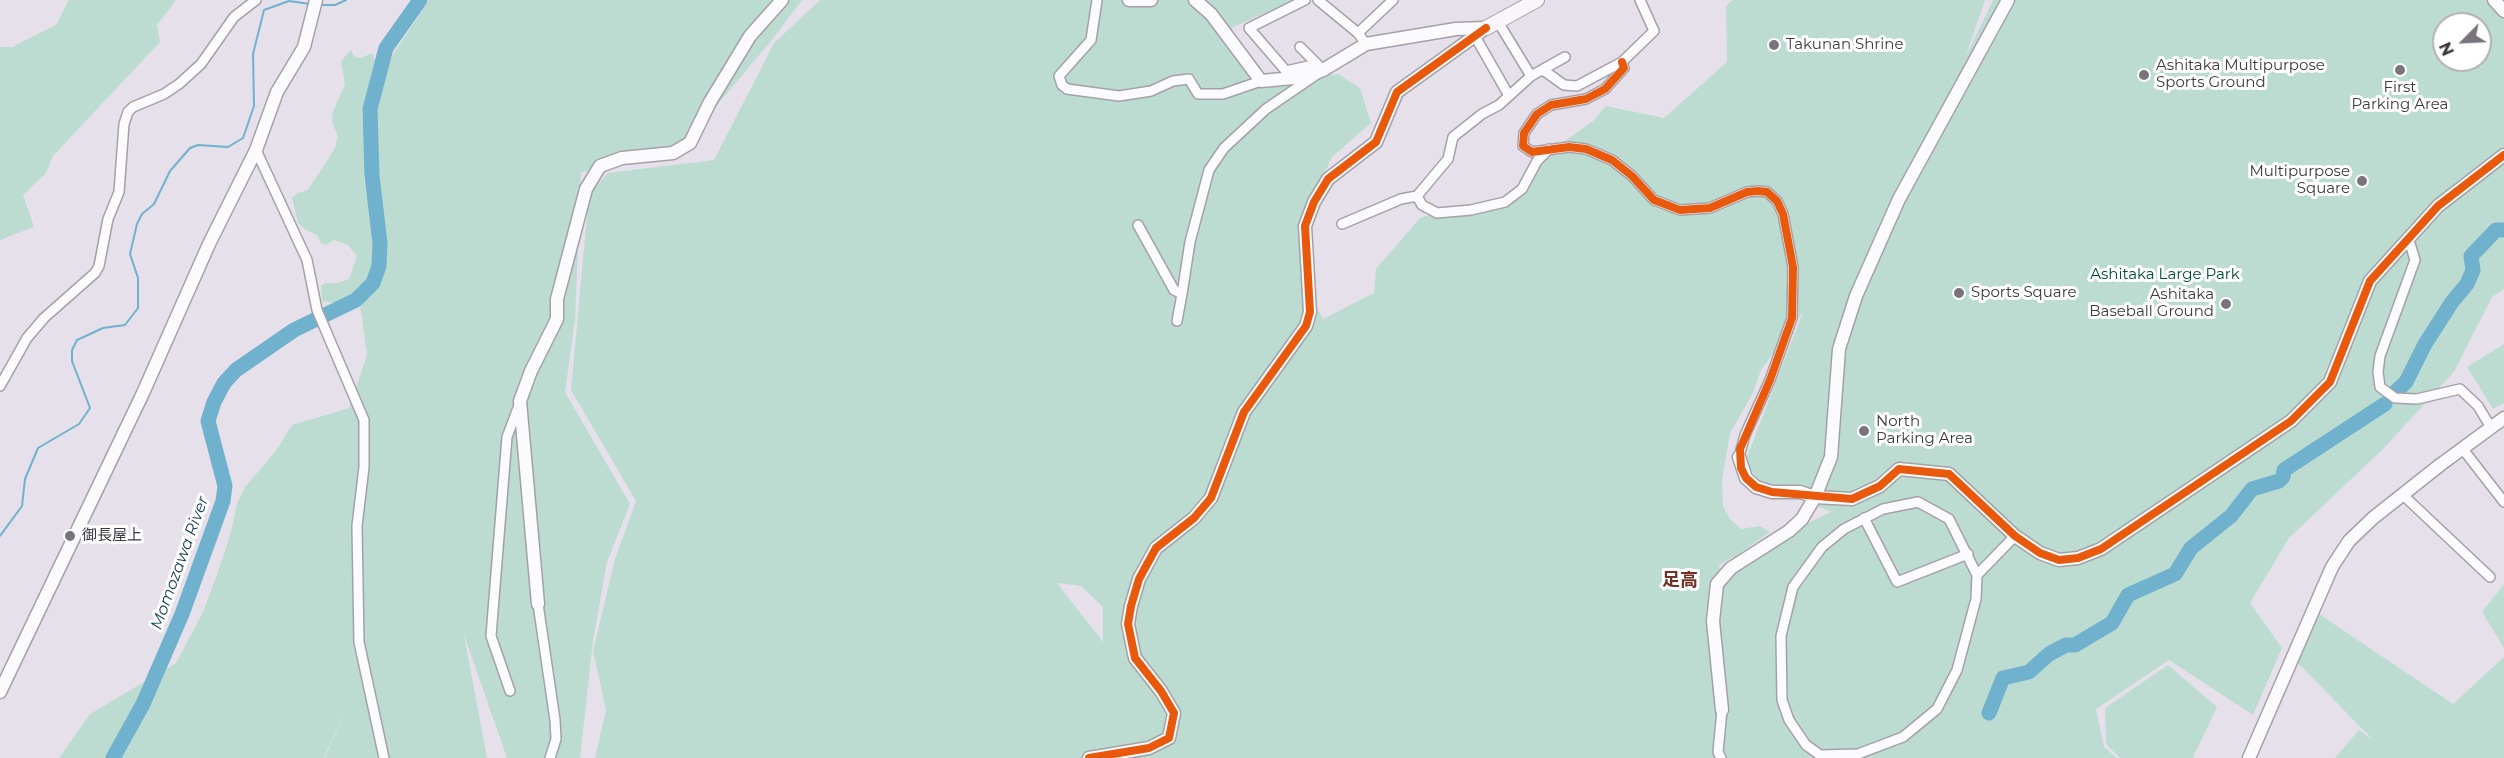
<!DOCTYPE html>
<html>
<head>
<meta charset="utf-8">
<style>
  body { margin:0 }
  #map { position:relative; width:2504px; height:758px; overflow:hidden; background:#e6e0eb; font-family:Montserrat,sans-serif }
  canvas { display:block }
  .north { position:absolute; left:2432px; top:12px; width:60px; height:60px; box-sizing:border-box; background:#fff; border:2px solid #b1b0b3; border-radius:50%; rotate:246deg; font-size:16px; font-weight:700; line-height:24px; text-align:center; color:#3d3941 }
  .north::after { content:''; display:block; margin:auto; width:21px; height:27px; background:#78737c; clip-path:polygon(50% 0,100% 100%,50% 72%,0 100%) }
</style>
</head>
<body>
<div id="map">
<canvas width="2504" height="758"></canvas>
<div class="north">N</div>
</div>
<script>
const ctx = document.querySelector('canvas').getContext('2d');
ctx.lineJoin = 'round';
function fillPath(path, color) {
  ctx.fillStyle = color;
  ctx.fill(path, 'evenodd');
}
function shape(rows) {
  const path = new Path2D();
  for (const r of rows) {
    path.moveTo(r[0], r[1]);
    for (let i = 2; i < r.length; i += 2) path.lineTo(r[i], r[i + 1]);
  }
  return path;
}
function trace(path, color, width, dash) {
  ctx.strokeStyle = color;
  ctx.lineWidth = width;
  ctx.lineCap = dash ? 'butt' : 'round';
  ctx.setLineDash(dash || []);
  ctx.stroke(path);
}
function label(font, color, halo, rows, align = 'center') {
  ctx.font = font + ' Montserrat,"Noto Sans JP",sans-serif';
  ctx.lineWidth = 6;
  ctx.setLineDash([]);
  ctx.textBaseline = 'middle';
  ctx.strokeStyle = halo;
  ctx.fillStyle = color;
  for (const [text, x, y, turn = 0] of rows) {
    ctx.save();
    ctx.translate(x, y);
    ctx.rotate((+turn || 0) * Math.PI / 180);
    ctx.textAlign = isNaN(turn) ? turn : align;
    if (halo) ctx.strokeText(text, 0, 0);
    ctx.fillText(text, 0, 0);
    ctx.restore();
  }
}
fillPath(shape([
  [69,0,176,0,157,25,160,42,53,156,46,173,23,195,34,227,0,240,0,47,12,47,56,25],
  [429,0,802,0,771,41,680,149,581,172,575,320,565,392,630,504,607,562,593,641,580,758,507,758,464,635,487,758,325,758,348,705,324,758,59,758,90,714,176,663,203,612,215,580,230,536,237,504,245,487,275,452,292,425,349,408,367,355,359,297,381,270,370,145,381,79,395,51],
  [820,0,1294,0,1229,29,1266,81,1338,74,1360,88,1371,123,1332,157,1305,216,1315,303,1323,319,1374,293,1376,269,1421,217,1500,205,1522,189,1537,161,1593,121,1606,106,1664,118,1727,62,1726,6,1733,0,1985,0,1965,58,1993,0,2504,0,2504,289,2492,297,2454,372,2383,449,2289,538,2250,603,2282,648,2253,715,2169,660,2096,709,2104,747,2117,758,595,758,606,710,593,651,615,559,636,501,571,390,589,194,608,173,714,160,774,43],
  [2444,24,2480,24,2480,60,2444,60],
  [1803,312,1745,462,1759,481,1831,512,1800,527,1722,576,1719,565,1737,555,1770,532,1760,526,1741,529,1730,519,1723,506,1722,480,1730,433,1753,393,1761,370],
  [1057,583,1081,586,1103,607,1103,642],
  [351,50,355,57,361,58,372,53,377,64,362,114,366,153,364,180,375,239,374,263,370,280,345,301,333,303,322,301,321,286,325,283,337,283,349,279,357,256,348,245,334,240,326,245,321,243,317,235,306,230,298,223,292,198,298,193,308,190,335,148,338,136,332,122,333,111,345,85,341,61],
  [2504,344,2504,403,2493,409,2467,367],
  [2504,584,2504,648,2482,612],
  [2313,610,2453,704,2504,657,2504,758,2335,758,2359,730,2373,740,2292,657],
  [2168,665,2217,707,2193,758,2120,758,2106,744,2105,708]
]), '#bddcd1');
trace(shape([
  [319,5,335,5,346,0],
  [0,536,22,506,25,479,38,448,79,424,90,408,72,361,72,350,77,340,103,328,125,325,138,308,138,278,130,254,137,224,142,214,154,204,170,171,190,148,198,145,228,147,243,138,254,106,253,54,264,10,289,1,310,4]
]), '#70b2ce', 2);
trace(shape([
  [2393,394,2406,382,2425,344,2452,302,2467,284,2473,270,2471,256,2496,230,2504,230],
  [1989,713,2003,678,2029,672,2049,654,2066,645,2075,645,2112,623,2128,595,2175,574,2191,548,2231,516,2252,489,2279,481,2283,477,2284,470,2385,404],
  [113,758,143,704,182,614,223,501,225,486,208,421,214,402,224,383,236,370,294,330,356,300,373,283,379,266,380,243,372,176,370,109,386,48,420,0]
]), '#70b2ce', 15);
const minor = shape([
  [1097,0,1091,40,1059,76,1062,85,1067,89,1119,96,1151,91,1173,81,1189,79,1198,94,1223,94,1261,81],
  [1318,0,1358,33,1366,44],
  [1498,22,1531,76],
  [1358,33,1393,0],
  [1476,38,1508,94],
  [1300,47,1317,64],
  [1622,62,1624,68,1605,89,1586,99,1551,105,1537,114,1524,133,1523,146,1532,152,1569,147,1586,149,1612,160,1632,176,1654,200,1680,210,1710,208,1747,192,1758,191,1767,192,1777,201,1783,214,1793,267,1792,318,1770,380,1745,435,1739,457],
  [1543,70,1564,85,1577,86,1622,62,1654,31,1640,0],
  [256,150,307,260,317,310,364,420,364,467,357,526,359,642,384,758],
  [1417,196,1422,205,1437,213,1471,210,1505,202,1522,189,1537,161,1549,149],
  [1342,224,1401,199,1417,196,1448,159,1453,137,1482,114,1499,105,1531,76,1565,57],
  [1138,225,1174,290,1182,294,1190,242,1209,170,1224,148,1266,109,1323,70,1317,64,1286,71,1249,28,1305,0],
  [2408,237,2415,260,2380,356,2378,372,2380,387,2395,398,2417,399,2460,389,2478,406,2490,426],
  [1177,321,1182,294],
  [0,386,27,338,44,318,95,273,99,266,108,219,119,192,124,124,128,112,133,107,164,94,179,84,201,64,234,17,256,0],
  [2462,448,2504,502],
  [2403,495,2490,577],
  [1864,518,1897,582,1968,554],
  [1977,575,1949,519,1918,502,1883,509,1844,529,1822,547,1793,587,1781,636,1782,700,1789,720,1806,745,1820,755,1858,754,1903,737,1937,709,1957,670,1976,599,1977,575,2015,536],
  [538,604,555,720,556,739,550,758],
  [510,691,491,636,507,437,519,405],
  [1721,758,1718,752,1722,710]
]);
const tertiary = shape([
  [1129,0,1151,0],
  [1195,0,1211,14,1261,81,1304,77,1323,70,1366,44,1456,29,1486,28],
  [2494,0,2504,11],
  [1739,457,1746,478,1756,487,1772,492,1800,492,1815,497,1852,499,1880,486,1899,469,1949,474,2015,536,2040,553,2059,560,2078,558,2101,549,2291,421,2330,382,2370,281,2438,206,2504,155],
  [538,604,520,401,531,371,557,319,557,299,586,189,600,166,622,158,673,153,690,143,710,102,750,36,782,0],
  [0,692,143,393,209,244,256,150,277,92,304,47,316,0],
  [1722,710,1713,621,1717,584,1731,568,1789,531,1802,519,1815,497,1831,457,1839,349,1856,296,1899,199,2008,0],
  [1089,758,1149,748,1169,738,1174,713,1161,691,1135,658,1128,624,1131,606,1139,579,1156,548,1194,518,1211,498,1244,412,1306,326,1310,312,1305,226,1314,202,1328,179,1376,142,1397,92,1486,28],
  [2249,758,2332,567,2349,541,2373,518,2440,465,2504,418]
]);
const secondary = shape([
  [1486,28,1537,0]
]);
trace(minor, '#a5a0a8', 12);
trace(tertiary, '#a5a0a8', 15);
trace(secondary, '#a5a0a8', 16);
trace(minor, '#fbfafc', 9);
trace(tertiary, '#fbfafc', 12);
trace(secondary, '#f9f5f9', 14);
trace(shape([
  [1622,62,1624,68,1605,89,1586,99,1551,105,1537,114,1524,133,1523,146,1532,152,1569,147,1586,149,1612,160,1632,176,1654,200,1680,210,1710,208,1747,192,1758,191,1767,192,1777,201,1783,214,1793,267,1792,318,1770,380,1740,449,1741,468,1746,478,1756,487,1772,492,1852,499,1880,486,1899,469,1949,474,2015,536,2040,553,2059,560,2078,558,2101,549,2291,421,2330,382,2370,281,2438,206,2504,155],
  [1089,758,1149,748,1169,738,1174,713,1161,691,1135,658,1128,624,1131,606,1139,579,1156,548,1194,518,1211,498,1244,412,1306,326,1310,312,1305,226,1314,202,1328,179,1376,142,1397,92,1486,28]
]), '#e8590c', 8);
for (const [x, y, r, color] of [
  [1774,45,6,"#78737c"],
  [2400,70,6,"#78737c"],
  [2144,75,6,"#78737c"],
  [2362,181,6,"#78737c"],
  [1959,293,6,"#78737c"],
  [2226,304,6,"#78737c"],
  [1864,431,6,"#78737c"],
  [70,536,6,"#78737c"]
]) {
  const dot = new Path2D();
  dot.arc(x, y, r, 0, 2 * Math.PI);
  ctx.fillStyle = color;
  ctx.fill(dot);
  trace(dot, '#fff', 2);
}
label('15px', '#3d3941', '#fff', [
  ["Takunan Shrine",1786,45],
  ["Ashitaka Multipurpose",2156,66],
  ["Sports Ground",2156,83],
  ["First",2400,88,"center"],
  ["Parking Area",2400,105,"center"],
  ["Multipurpose",2350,172,"right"],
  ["Square",2350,189,"right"],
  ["Sports Square",1971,293],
  ["Ashitaka",2214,295,"right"],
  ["Baseball Ground",2214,312,"right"],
  ["North",1876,422],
  ["Parking Area",1876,439],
  ["御長屋上",82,536]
], 'left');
label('15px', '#004f37', '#fff', [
  ["Ashitaka Large Park",2165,275]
]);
label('italic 16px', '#174151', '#fff', [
  ["Momozawa River",180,563,-70]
]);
label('bold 18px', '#753024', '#fff', [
  ["足高",1680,581]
]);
</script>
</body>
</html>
